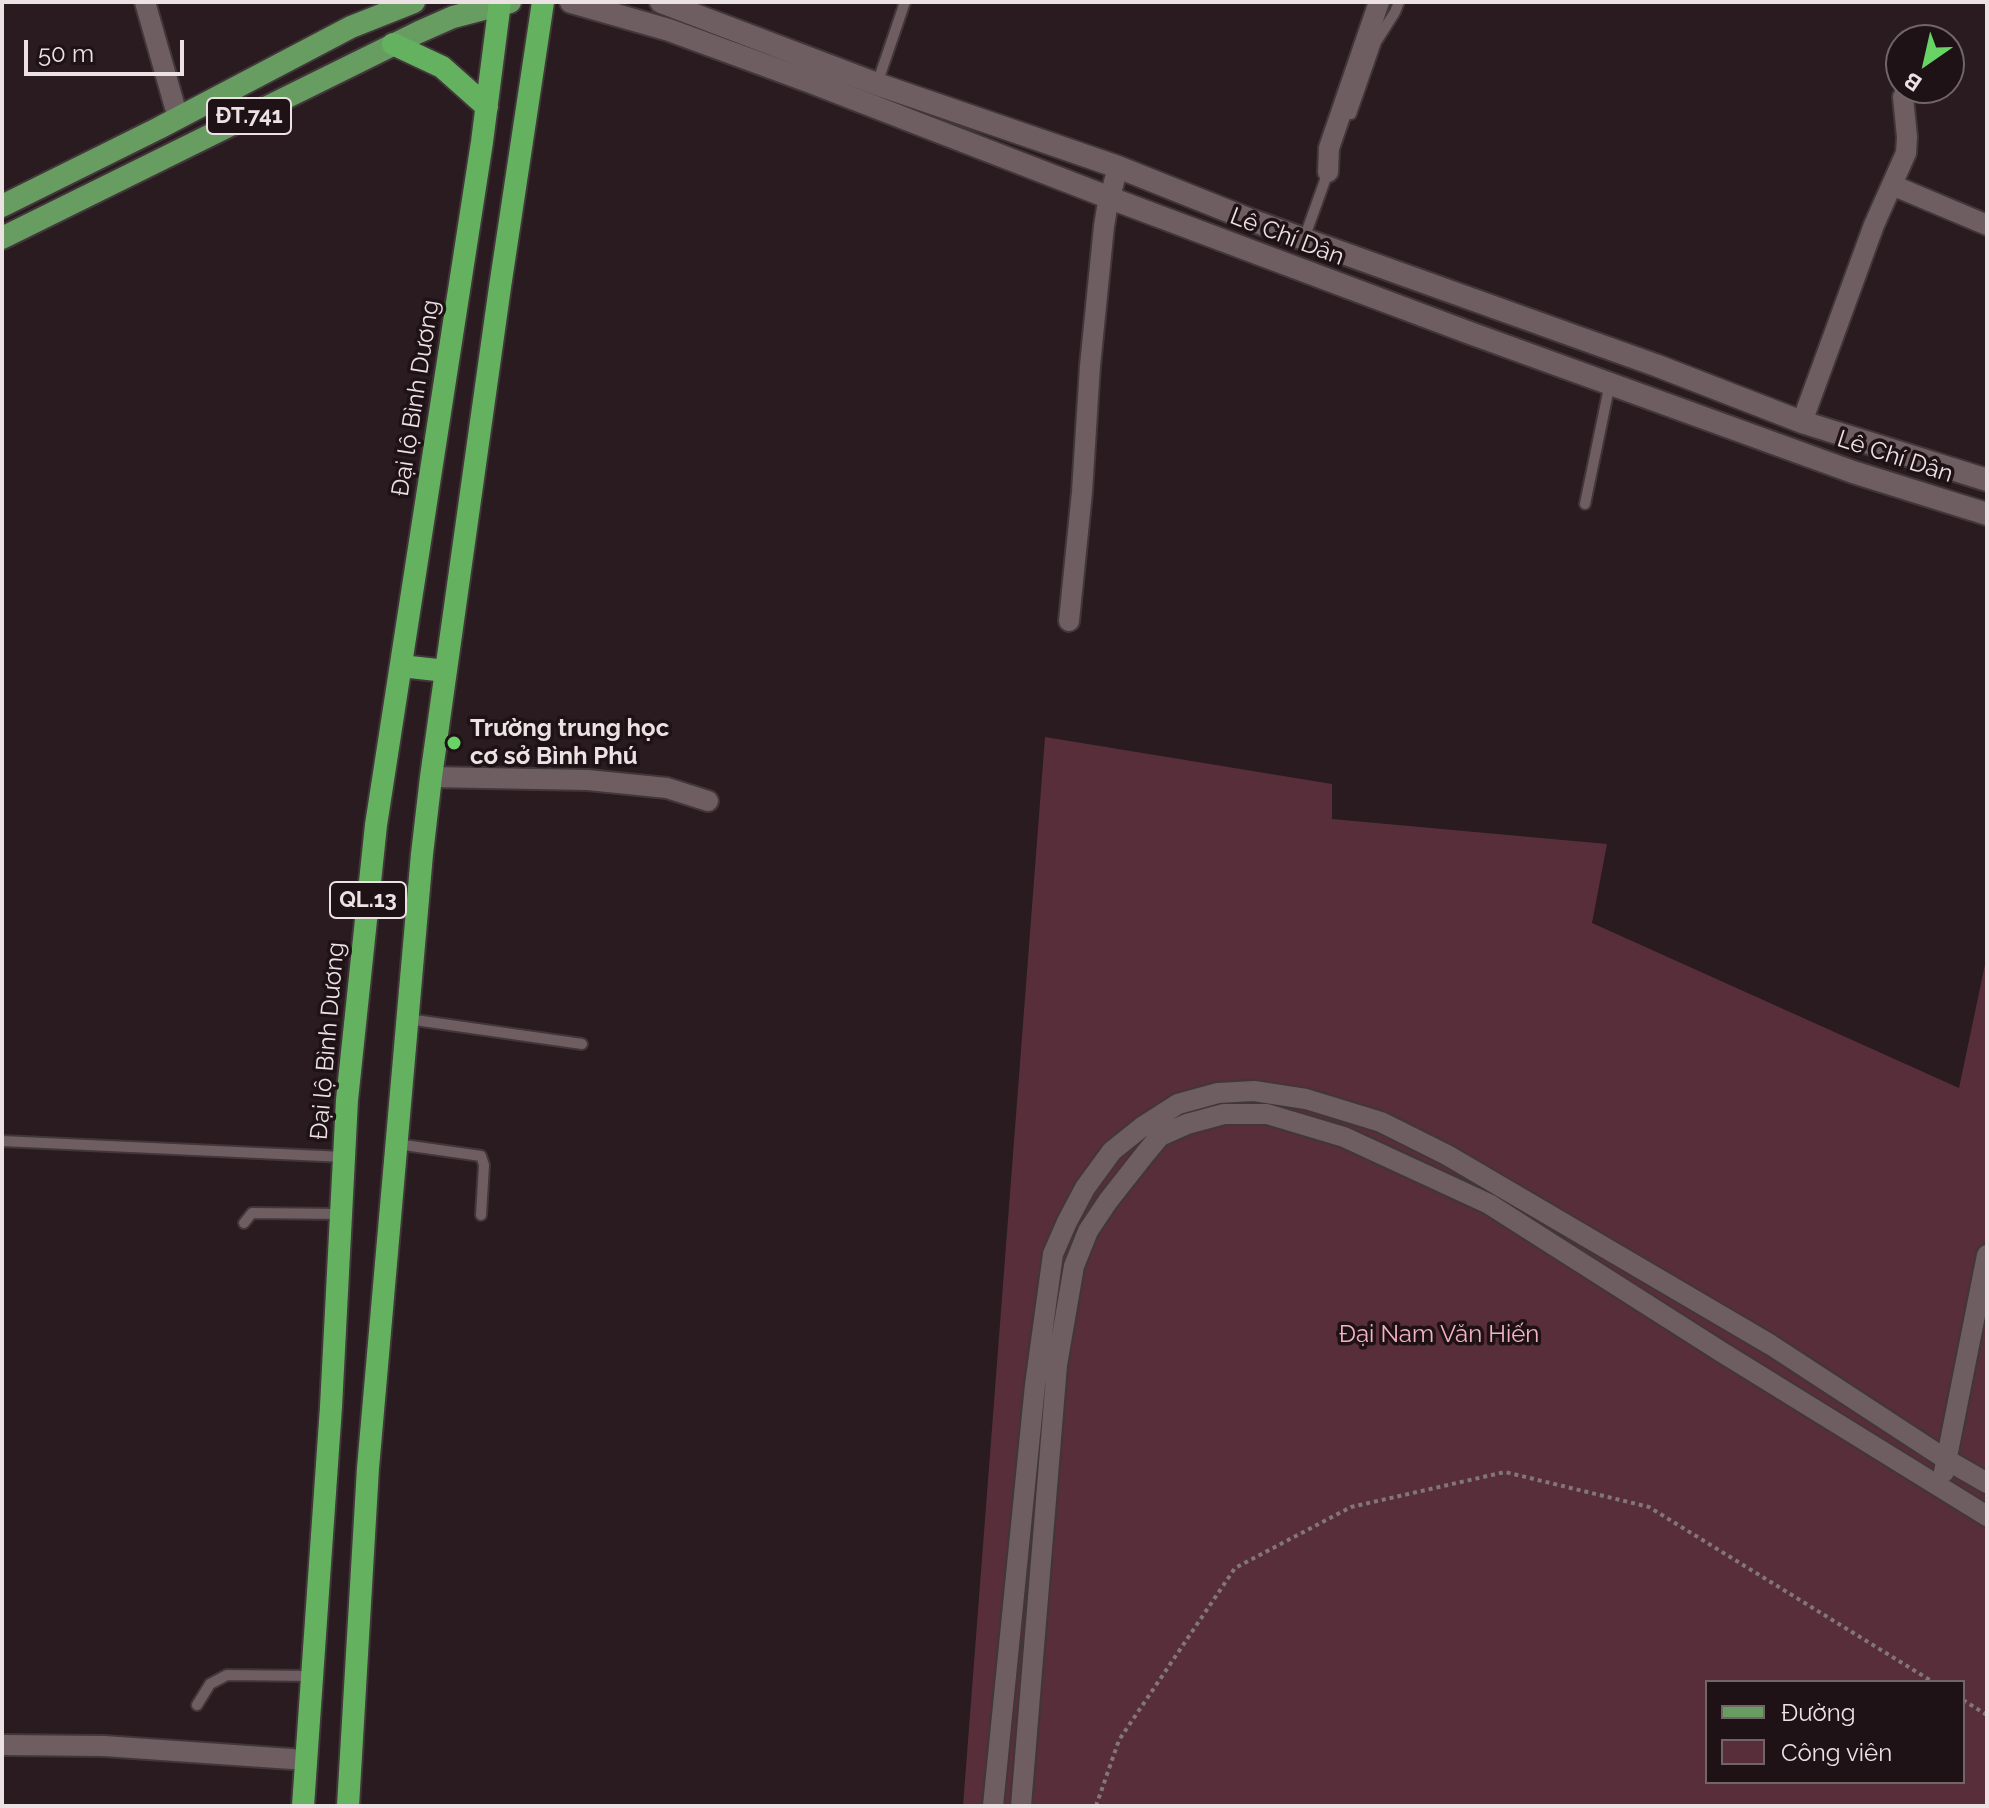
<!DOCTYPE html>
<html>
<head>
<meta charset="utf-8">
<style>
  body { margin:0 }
  #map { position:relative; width:1989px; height:1808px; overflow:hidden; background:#291b1f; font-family:Raleway,sans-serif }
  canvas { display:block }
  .frame { position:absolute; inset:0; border:4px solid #ece2e4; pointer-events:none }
  .legend { position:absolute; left:1705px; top:1680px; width:260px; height:104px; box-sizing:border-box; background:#1f1216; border:2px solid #716568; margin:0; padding:10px 14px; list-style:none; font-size:24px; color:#ece2e4 }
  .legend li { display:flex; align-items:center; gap:16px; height:40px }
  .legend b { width:40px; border:2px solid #716568 }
  .north { position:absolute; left:1885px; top:24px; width:80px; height:80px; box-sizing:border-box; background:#1f1216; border:2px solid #716568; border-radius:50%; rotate:214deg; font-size:22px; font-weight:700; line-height:32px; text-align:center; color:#ece2e4 }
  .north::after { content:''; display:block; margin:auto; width:28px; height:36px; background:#68d465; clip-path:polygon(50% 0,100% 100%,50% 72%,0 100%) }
  .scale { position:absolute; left:24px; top:40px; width:160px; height:36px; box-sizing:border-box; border:4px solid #ece2e4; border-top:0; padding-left:10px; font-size:24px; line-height:28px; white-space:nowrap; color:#ece2e4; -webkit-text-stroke:6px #1f1216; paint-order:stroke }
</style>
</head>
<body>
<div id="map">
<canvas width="1989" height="1808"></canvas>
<div class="frame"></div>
<ul class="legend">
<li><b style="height:10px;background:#679d60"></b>Đường</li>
<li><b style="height:22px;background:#572e3a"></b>Công viên</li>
</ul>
<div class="north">B</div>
<div class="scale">50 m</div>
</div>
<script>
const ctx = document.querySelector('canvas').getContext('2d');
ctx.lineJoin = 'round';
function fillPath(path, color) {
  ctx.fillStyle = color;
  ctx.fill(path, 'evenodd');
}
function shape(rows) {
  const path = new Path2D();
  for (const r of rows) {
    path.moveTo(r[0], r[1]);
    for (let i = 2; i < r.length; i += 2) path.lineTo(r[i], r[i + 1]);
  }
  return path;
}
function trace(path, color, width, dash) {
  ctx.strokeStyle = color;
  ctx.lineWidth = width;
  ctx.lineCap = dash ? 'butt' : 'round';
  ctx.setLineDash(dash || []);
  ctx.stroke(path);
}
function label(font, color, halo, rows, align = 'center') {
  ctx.font = font + ' Raleway,sans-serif';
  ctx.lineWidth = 7;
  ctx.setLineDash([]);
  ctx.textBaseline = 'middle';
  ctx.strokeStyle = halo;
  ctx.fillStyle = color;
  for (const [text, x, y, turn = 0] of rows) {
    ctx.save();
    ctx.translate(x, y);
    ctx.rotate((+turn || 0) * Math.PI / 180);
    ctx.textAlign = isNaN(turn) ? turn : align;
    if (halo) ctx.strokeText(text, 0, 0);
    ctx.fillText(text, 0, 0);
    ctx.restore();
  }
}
fillPath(shape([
  [1045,737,1332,784,1332,819,1607,844,1592,923,1959,1088,1987,955,1987,1806,963,1806],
  [1707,1682,1963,1682,1963,1782,1707,1782]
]), '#572e3a');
const service = shape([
  [877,84,905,2],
  [1351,114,1376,42,1395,12,1399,2],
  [1304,239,1329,169],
  [1585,504,1610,383],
  [408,1019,582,1044],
  [2,1141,344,1157],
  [397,1144,481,1156,484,1165,481,1215],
  [244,1223,252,1213,341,1214],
  [197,1705,210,1684,227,1675,312,1676]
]);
const minor = shape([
  [145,2,178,118],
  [1328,172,1329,148,1379,2],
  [1892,185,1987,225],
  [1802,422,1874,225,1906,153,1907,137,1903,97],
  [1069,621,1082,492,1090,366,1104,226,1107,208,1118,167],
  [431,777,588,780,667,788,708,801],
  [1944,1472,1987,1255],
  [2,1745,104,1746,306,1760],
  [993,1806,1035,1385,1053,1254,1067,1222,1085,1188,1112,1151,1142,1127,1178,1104,1218,1093,1254,1091,1306,1099,1381,1122,1447,1155,1771,1345,1947,1460,1987,1483],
  [1021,1806,1057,1365,1074,1266,1088,1231,1108,1201,1145,1154,1160,1136,1187,1124,1224,1114,1267,1114,1344,1137,1489,1204,1720,1351,1987,1516]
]);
const secondary = shape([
  [571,2,669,30,808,81,1118,201,1470,333,1853,472,1987,514],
  [661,2,877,84,1118,167,1248,219,1658,366,1802,422,1987,480]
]);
const primary = shape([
  [2,206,159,128,351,27,414,2],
  [2,238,419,32,453,17,510,2]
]);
const trunk = shape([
  [393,44,442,67,487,107],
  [401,666,446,671],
  [303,1806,331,1407,347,1100,376,825,482,142,500,2],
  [348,1806,368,1468,422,854,431,777,500,287,543,2]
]);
trace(service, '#413639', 14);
trace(minor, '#413639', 24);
trace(secondary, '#413639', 26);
trace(primary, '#413639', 26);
trace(trunk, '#413639', 26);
trace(shape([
  [1963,1700,1987,1715],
  [1096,1806,1119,1740,1235,1568,1351,1507,1505,1472,1649,1507,1933,1682]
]), '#827679', 4, [4, 4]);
trace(service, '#6e5d61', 10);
trace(minor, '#6e5d61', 20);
trace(secondary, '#6e5d61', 22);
trace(primary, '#679d60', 22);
trace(trunk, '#64b260', 22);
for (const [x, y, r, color] of [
  [454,743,8,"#68d465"]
]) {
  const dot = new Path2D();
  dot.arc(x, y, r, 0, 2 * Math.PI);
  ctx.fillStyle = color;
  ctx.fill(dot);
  trace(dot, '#1f1216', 3);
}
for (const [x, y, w] of [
  [249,116,84],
  [368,900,76]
]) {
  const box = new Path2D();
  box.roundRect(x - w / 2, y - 18, w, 36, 6);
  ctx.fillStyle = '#1f1216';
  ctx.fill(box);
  trace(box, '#ece2e4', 2);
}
label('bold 22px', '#ece2e4', null, [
  ["ĐT.741",249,116],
  ["QL.13",368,900]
]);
label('24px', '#ece2e4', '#1f1216', [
  ["Lê Chí Dân",1287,237,21],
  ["Đại lộ Bình Dương",416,398,-81],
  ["Lê Chí Dân",1895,457,18],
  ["Đại lộ Bình Dương",328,1041,-85]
]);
label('bold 24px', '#ece2e4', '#1f1216', [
  ["Trường trung học",470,729],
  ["cơ sở Bình Phú",470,757]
], 'left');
label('24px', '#f4b3c4', '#1f1216', [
  ["Đại Nam Văn Hiến",1439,1335]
]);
</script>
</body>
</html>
